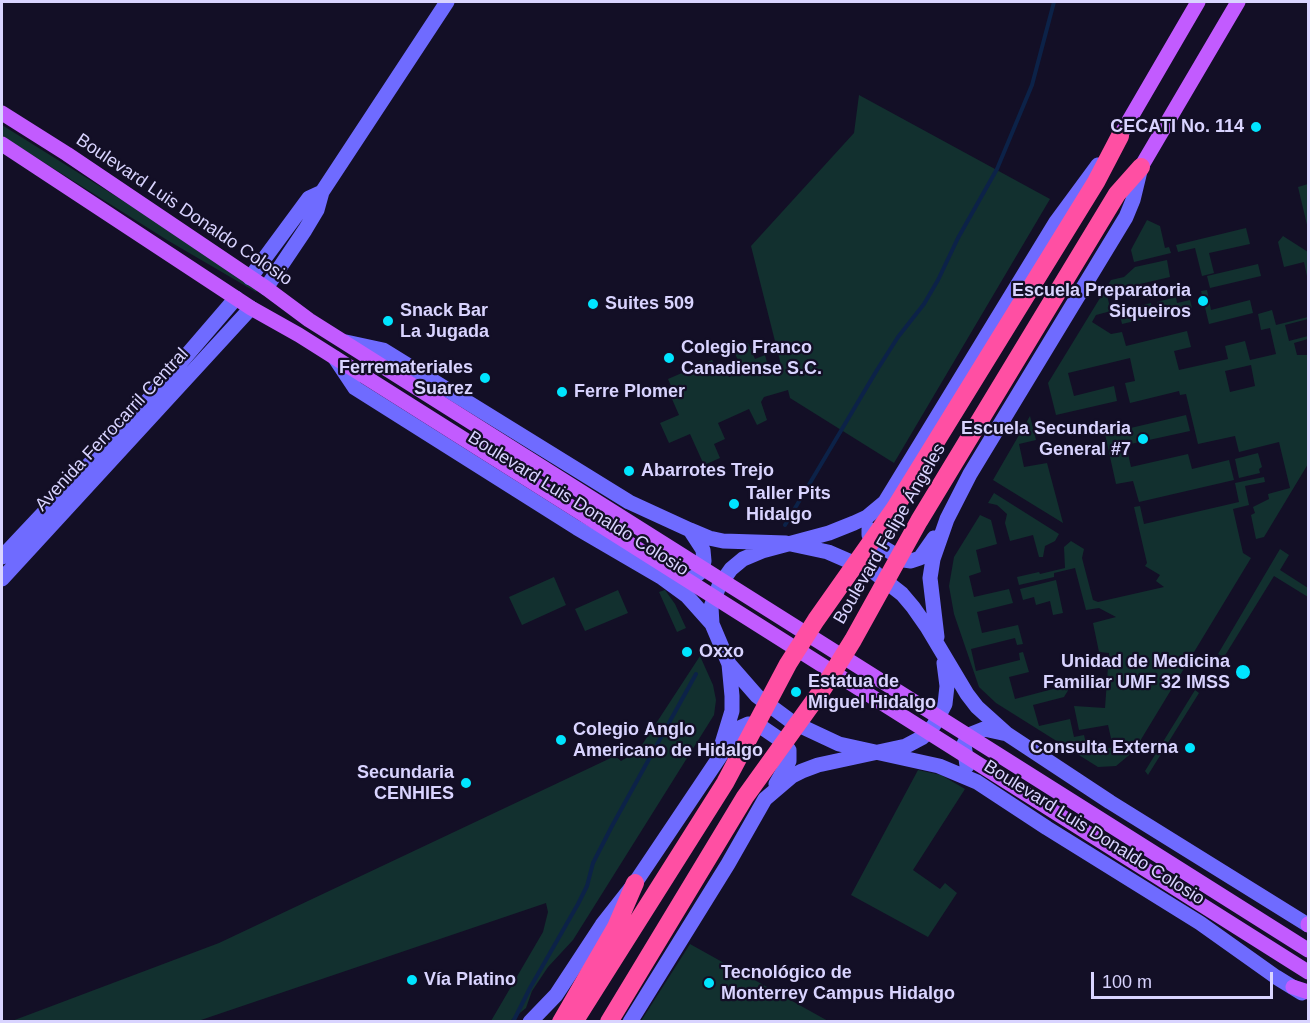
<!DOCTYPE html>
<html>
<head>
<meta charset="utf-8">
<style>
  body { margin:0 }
  #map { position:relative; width:1310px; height:1023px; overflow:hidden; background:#130f26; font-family:Helvetica,sans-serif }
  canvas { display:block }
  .frame { position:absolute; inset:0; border:3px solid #d9d4ff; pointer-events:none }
  .scale { position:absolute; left:1091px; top:972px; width:182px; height:27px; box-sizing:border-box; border:3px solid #d9d4ff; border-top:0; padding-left:8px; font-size:18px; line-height:21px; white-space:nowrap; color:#d9d4ff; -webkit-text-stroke:4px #130f26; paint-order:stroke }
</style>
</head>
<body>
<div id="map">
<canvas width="1310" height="1023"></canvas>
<div class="frame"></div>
<div class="scale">100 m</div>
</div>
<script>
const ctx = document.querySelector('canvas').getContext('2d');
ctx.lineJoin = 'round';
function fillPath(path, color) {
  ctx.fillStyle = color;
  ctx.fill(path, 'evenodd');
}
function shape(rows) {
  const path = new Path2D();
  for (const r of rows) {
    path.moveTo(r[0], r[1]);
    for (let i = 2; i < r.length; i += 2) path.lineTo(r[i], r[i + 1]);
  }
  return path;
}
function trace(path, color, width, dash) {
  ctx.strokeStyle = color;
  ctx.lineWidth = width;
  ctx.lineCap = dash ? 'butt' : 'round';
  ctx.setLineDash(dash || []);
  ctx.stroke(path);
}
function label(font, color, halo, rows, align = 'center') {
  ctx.font = font + ' Helvetica,sans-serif';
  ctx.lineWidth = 4.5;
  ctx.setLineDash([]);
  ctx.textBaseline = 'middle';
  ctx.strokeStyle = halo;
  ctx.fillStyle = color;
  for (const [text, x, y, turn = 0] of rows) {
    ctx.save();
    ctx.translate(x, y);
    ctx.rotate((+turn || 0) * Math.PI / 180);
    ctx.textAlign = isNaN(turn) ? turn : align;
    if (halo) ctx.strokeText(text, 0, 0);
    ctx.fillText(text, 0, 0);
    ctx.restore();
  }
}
fillPath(shape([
  [859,95,1050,199,894,463,790,398,788,390,764,397,761,402,767,420,757,425,749,409,718,423,725,439,714,444,720,458,704,465,690,434,669,443,660,423,679,415,672,399,676,397,668,379,712,360,719,375,726,372,729,377,743,370,733,350,748,343,755,359,765,355,769,370,781,365,751,246,854,133],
  [2,125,173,232,259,287,256,292,167,240,2,136],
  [1308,184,1308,229,1298,187],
  [1147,220,1160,226,1165,248,1169,247,1171,253,1134,262,1131,250,1133,246],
  [1246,228,1250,244,1209,253,1214,273,1202,276,1195,248,1178,252,1176,245],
  [1283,236,1308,252,1308,281,1304,262,1284,267,1278,242],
  [1167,260,1170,277,1106,292,1111,311,1096,315,1092,322,1111,334,1122,332,1126,346,1187,331,1191,347,1174,351,1179,370,1228,359,1225,346,1245,341,1250,360,1276,354,1270,328,1261,330,1258,314,1272,310,1276,325,1308,317,1308,319,1285,325,1289,341,1308,336,1308,339,1294,343,1297,355,1308,355,1308,464,1264,537,1256,539,1251,515,1255,513,1253,507,1269,499,1268,494,1290,488,1279,442,1239,452,1235,436,1198,444,1186,394,1180,395,1179,391,1130,403,1125,383,1135,381,1130,358,1068,373,1074,396,1114,386,1117,401,1056,415,1048,383,1111,280,1124,277,1135,267],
  [1251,365,1255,386,1230,392,1225,371],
  [1258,264,1261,276,1210,288,1207,276],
  [1207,290,1211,310,1250,300,1253,313,1209,324,1201,291],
  [1176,297,1177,303,1190,300,1192,308,1122,324,1119,311,1151,303,1152,308,1158,307,1157,302],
  [1186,415,1190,431,1126,445,1131,467,1188,454,1192,469,1229,460,1234,480,1139,502,1133,481,1116,484,1105,434],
  [1030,416,1036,440,1019,444,1024,467,1047,463,1063,523,993,480],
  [1258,453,1262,467,1259,469,1260,473,1239,478,1235,459],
  [1264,477,1265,482,1245,486,1249,505,1233,509,1243,553,1251,558,1134,751,1116,766,1098,767,996,703,979,687,954,614,949,586,954,557,980,515,991,520,997,544,976,550,981,572,969,576,974,597,1009,589,1013,603,977,612,982,633,1018,625,1023,644,1017,645,1015,638,971,649,976,671,1020,660,1019,653,1023,652,1029,672,1009,677,1015,699,1072,684,1064,697,1033,705,1039,726,1070,719,1074,737,1084,735,1088,753,1113,747,1108,725,1079,730,1074,706,1105,708,1109,653,1099,652,1093,623,1116,617,1099,608,1086,610,1075,568,1054,573,1054,577,1019,585,1017,577,1039,572,1040,574,1065,568,1064,547,1071,541,1084,549,1082,558,1093,600,1098,602,1164,587,1156,581,1160,575,1145,566,1147,563,1134,507,1140,506,1144,524,1239,502,1235,483],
  [994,493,1059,534,1055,541,1045,546,1043,557,1039,557,1033,535,1010,541,1005,523,1007,514,997,505,988,503],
  [1280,549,1289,555,1280,570,1308,588,1308,597,1274,576,1224,657,1218,654],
  [554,577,566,605,522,625,509,597],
  [1056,580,1063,613,1053,615,1050,601,1036,605,1034,597,1023,600,1020,589],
  [618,590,628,613,585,631,575,609],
  [665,590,675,604,686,628,677,632,659,592],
  [700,656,713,685,716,700,714,715,573,940,548,967,532,991,526,1008,510,1021,491,1021,543,932,548,912,546,903,198,1021,12,1021,219,943,615,756,621,761,638,751],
  [1195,690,1199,693,1148,775,1145,771],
  [918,770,941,775,965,789,913,870,940,889,945,883,957,893,928,937,851,895],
  [690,944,828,1021,641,1021]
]), '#12302f');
trace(shape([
  [785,525,877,370,898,337,924,304,938,280,958,238,997,169,1032,85,1054,2],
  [513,1022,530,988,578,904,587,886,593,863,612,826,696,674]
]), '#0c2248', 4);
trace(shape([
  [250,278,309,198,322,192],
  [266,288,305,230,317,210,322,192,447,2],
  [346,342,383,350,629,502,690,530,709,538,723,541,786,543,828,552,874,572,902,594,913,607,927,627,967,694,977,707,1007,734,1110,802,1308,925],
  [335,358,355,388,577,528,661,577,687,596,712,624,729,664,757,696,792,722,839,744,939,766,977,782,1047,828,1200,923,1276,977,1302,993],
  [869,529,869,535,874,542,904,560,911,561,920,558,934,538],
  [2,557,131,420,236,298],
  [2,579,251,308],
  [678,581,691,579,697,575,702,571,704,561,703,550,690,530],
  [712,624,711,607,719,586,731,569,743,559,762,551,829,533,854,523,867,517,885,502,1056,222,1098,165],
  [937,637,930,578,933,559,947,519,970,474,1126,217,1133,200,1141,167],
  [721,747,732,711,732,696,729,664],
  [967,766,964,744,969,735,984,729,1007,734],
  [530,1022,556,995,602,925,635,883,739,728,748,724,760,726,782,741,789,750,789,761,776,784],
  [630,1022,728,864,765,799,792,776,802,771,818,765,906,746,923,737,934,725,945,704,947,686,944,663]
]), '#6f6bff', 15);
trace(shape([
  [2,113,67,154,266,288,309,320,1308,950],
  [1120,136,1198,2],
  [2,144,251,308,299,335,1308,972],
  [1141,167,1238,2],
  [1308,924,1308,925],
  [1293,987,1308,992]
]), '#c25bff', 15);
trace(shape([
  [561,1022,616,927,635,883],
  [574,1022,725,783,788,664,816,620,895,508,1096,182,1120,136],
  [609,1022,745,797,824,687,853,640,919,521,1117,194,1141,167]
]), '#ff4fa3', 18);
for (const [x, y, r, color] of [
  [1256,127,6,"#00e5ff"],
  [1203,301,6,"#00e5ff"],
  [593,304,6,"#00e5ff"],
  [388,321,6,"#00e5ff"],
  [669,358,6,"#00e5ff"],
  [485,378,6,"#00e5ff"],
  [562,392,6,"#00e5ff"],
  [1143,439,6,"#00e5ff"],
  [629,471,6,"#00e5ff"],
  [734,504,6,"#00e5ff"],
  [687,652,6,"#00e5ff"],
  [1243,672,8,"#00e5ff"],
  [796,692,6,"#00e5ff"],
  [561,740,6,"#00e5ff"],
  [1190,748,6,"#00e5ff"],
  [466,783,6,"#00e5ff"],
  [412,980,6,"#00e5ff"],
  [709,983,6,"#00e5ff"]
]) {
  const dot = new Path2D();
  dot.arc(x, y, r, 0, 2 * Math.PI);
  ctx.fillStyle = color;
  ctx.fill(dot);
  trace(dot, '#130f26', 2);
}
label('bold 18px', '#d9d4ff', '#130f26', [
  ["CECATI No. 114",1244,127,"right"],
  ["Escuela Preparatoria",1191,291,"right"],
  ["Siqueiros",1191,312,"right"],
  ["Suites 509",605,304],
  ["Snack Bar",400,311],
  ["La Jugada",400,332],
  ["Colegio Franco",681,348],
  ["Canadiense S.C.",681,369],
  ["Ferremateriales",473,368,"right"],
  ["Suarez",473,389,"right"],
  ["Ferre Plomer",574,392],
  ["Escuela Secundaria",1131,429,"right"],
  ["General #7",1131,450,"right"],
  ["Abarrotes Trejo",641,471],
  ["Taller Pits",746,494],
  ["Hidalgo",746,515],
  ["Oxxo",699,652],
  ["Unidad de Medicina",1230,662,"right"],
  ["Familiar UMF 32 IMSS",1230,683,"right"],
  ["Estatua de",808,682],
  ["Miguel Hidalgo",808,703],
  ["Colegio Anglo",573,730],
  ["Americano de Hidalgo",573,751],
  ["Consulta Externa",1178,748,"right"],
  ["Secundaria",454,773,"right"],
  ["CENHIES",454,794,"right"],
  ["Tecnológico de",721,973],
  ["Monterrey Campus Hidalgo",721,994],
  ["Vía Platino",424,980]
], 'left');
label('18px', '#d9d4ff', '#130f26', [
  ["Boulevard Luis Donaldo Colosio",184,210,34],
  ["Avenida Ferrocarril Central",112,430,-47],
  ["Boulevard Luis Donaldo Colosio",578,504,32],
  ["Boulevard Felipe Ángeles",890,534,-60],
  ["Boulevard Luis Donaldo Colosio",1094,833,32]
]);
</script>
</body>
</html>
